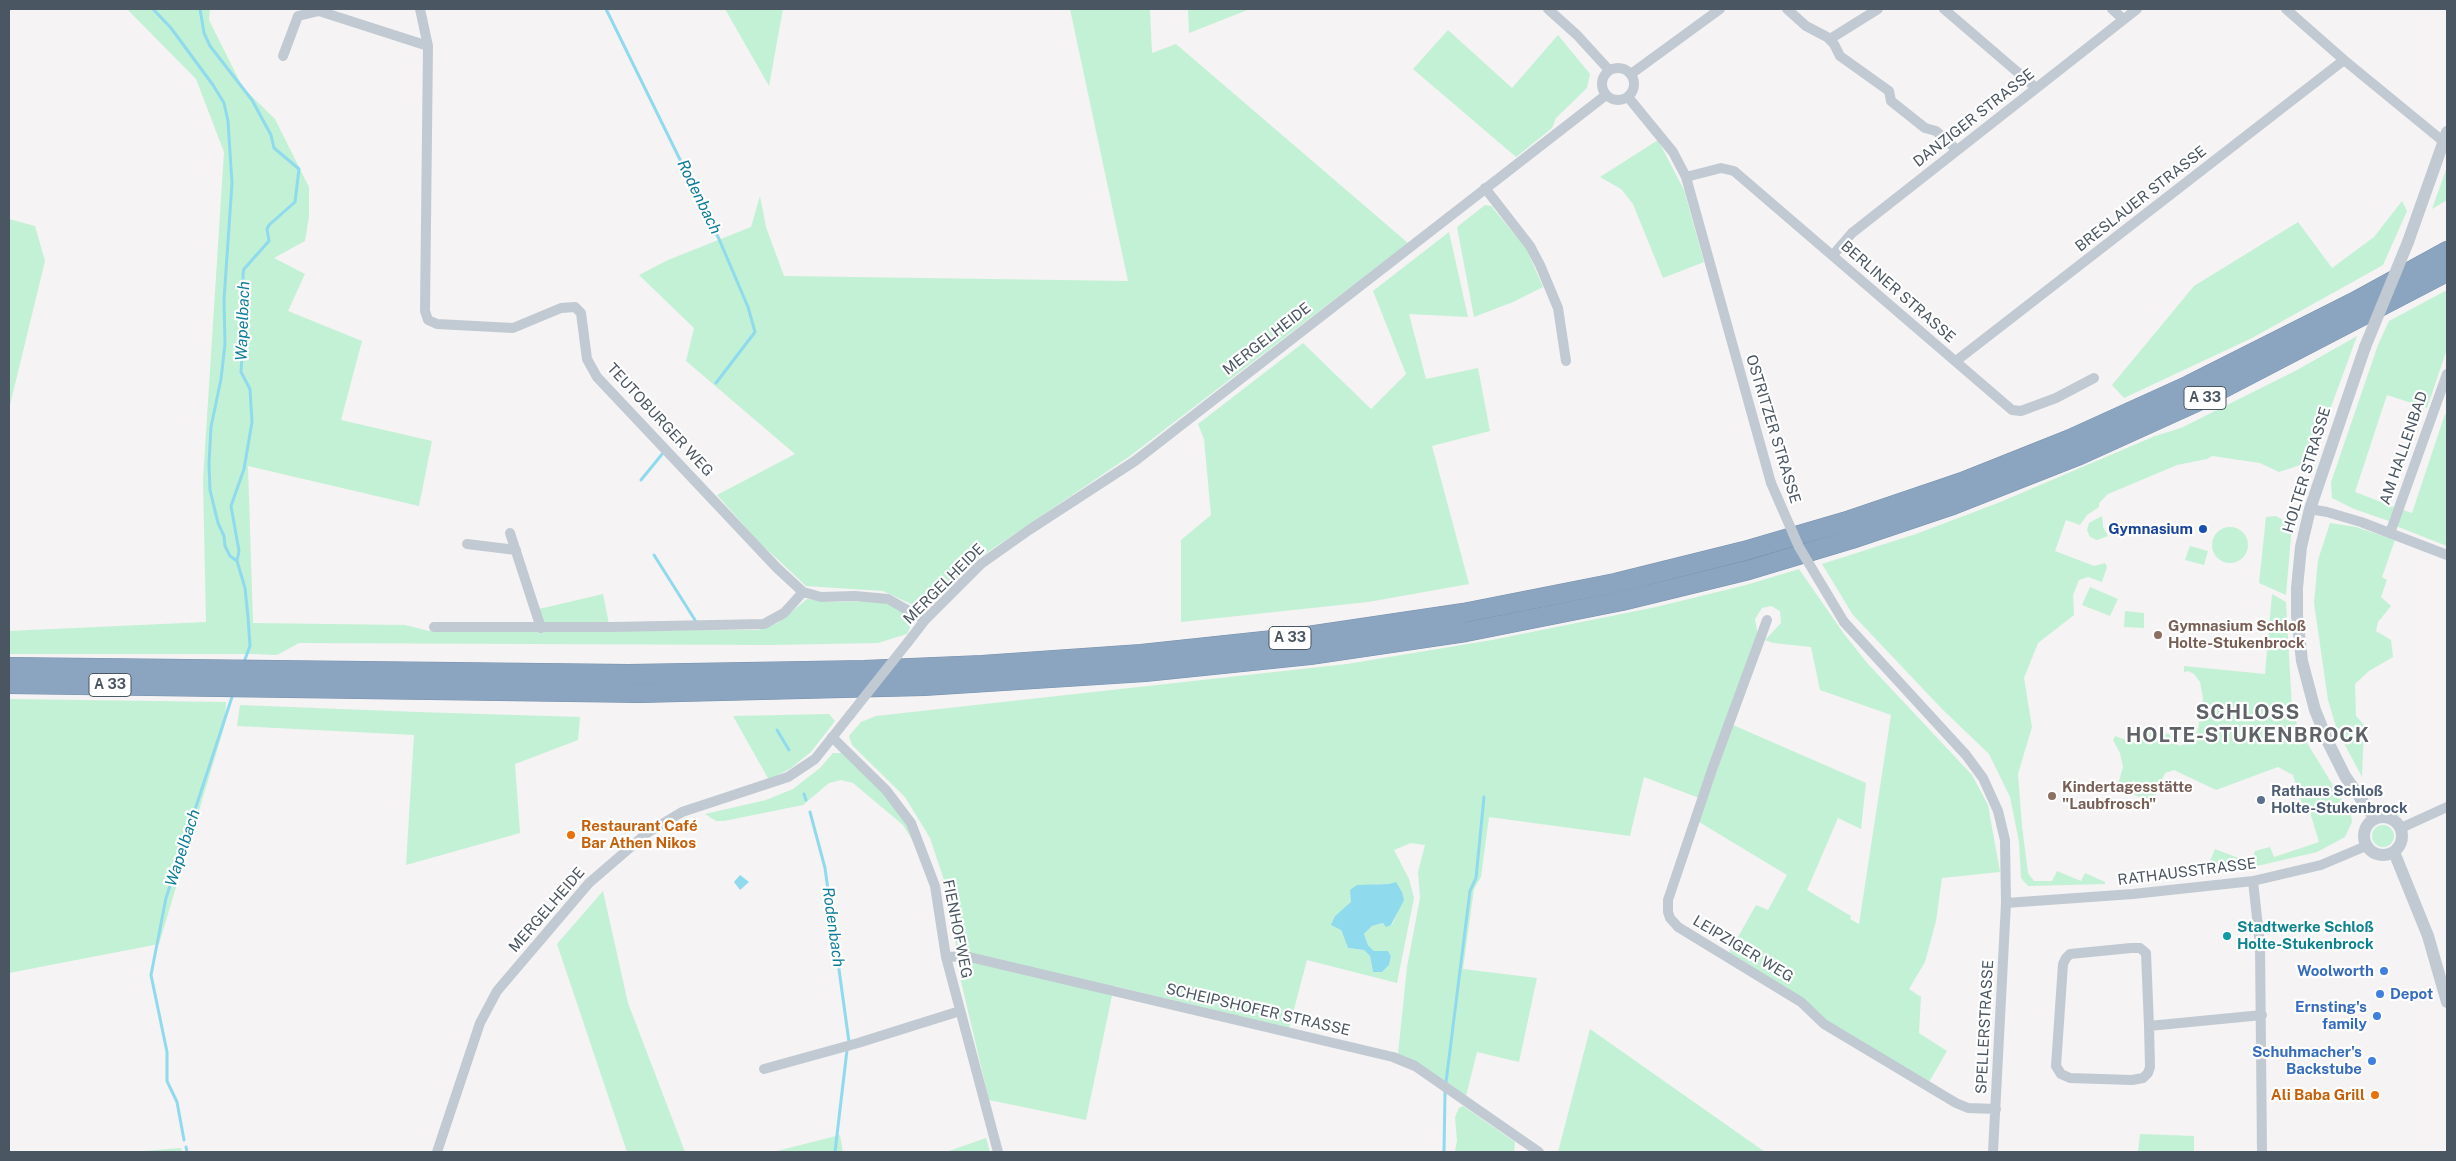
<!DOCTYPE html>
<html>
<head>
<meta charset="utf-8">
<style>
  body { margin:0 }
  #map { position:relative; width:2456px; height:1161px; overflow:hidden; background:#f5f3f3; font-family:"Public Sans",sans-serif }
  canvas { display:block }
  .frame { position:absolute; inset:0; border:10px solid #4a5661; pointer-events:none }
</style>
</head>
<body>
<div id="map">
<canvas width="2456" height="1161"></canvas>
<div class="frame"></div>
</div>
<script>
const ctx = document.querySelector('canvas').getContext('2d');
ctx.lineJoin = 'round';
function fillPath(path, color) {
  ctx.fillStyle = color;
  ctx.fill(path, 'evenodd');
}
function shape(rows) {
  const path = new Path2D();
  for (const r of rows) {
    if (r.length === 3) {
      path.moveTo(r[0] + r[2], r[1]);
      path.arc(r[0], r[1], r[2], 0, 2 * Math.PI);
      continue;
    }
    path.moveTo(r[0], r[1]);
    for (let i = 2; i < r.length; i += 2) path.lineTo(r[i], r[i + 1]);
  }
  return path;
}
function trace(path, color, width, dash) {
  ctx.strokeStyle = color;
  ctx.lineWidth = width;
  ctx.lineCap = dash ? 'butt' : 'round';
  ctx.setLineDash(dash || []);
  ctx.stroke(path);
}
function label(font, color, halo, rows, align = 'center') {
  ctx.font = font + ' "Public Sans",sans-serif';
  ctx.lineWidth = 4.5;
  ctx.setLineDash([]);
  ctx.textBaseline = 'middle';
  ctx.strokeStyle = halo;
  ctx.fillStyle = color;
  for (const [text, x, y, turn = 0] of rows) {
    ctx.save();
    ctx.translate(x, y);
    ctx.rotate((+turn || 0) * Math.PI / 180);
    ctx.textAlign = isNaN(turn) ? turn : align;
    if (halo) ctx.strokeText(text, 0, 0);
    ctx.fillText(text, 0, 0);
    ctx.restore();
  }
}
fillPath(shape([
  [127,9,210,9,209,20,243,88,275,119,309,187,309,216,305,241,274,258,305,274,288,311,362,341,341,420,432,441,419,506,248,466,253,623,405,625,429,631,758,630,778,623,807,599,831,602,876,601,894,606,909,615,910,628,907,634,878,643,770,645,299,643,277,655,254,654,9,654,9,631,206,622,203,479,224,152,196,79],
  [725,9,783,9,769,86],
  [1070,9,1150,9,1152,53,1176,44,1408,243,1130,456,976,560,924,610,883,591,806,586,758,541,717,495,795,454,686,361,694,328,639,275,668,260,751,227,760,196,766,227,784,276,1128,281],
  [1188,9,1250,9,1189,33],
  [1448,30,1512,88,1558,35,1590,74,1587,88,1556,118,1552,128,1516,157,1413,69],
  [1658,140,1684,190,1704,262,1663,278,1633,204,1621,189,1600,177],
  [2447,167,2447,200,2432,209],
  [2402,201,2407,211,2383,265,2252,338,2124,398,2112,385,2194,286,2298,222,2332,268,2374,237],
  [1485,205,1491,206,1526,248,1543,287,1513,302,1474,317,1457,227],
  [9,219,35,226,45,261,9,409],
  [1449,232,1468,317,1409,314,1426,379,1478,368,1490,431,1432,446,1469,584,1368,602,1181,622,1181,540,1211,515,1204,439,1198,424,1303,343,1371,409,1406,374,1373,291],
  [2447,290,2447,349,2427,408,2387,395,2355,492,2394,507,2389,521,2354,509,2332,498,2331,482,2378,345,2389,321],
  [2357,336,2313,456,2300,465,2279,472,2260,463,2212,456,2207,459,2177,465,2108,494,2099,503,2099,507,2087,515,2080,525,2066,520,2055,551,2094,566,2105,563,2107,567,2102,582,2088,577,2079,580,2073,595,2074,615,2038,643,2024,678,2032,727,2018,774,2022,826,2028,873,2034,881,2052,881,2057,871,2081,881,2085,873,2105,882,2105,884,2028,886,2021,878,2019,842,2010,797,1989,754,1942,709,1853,615,1822,564,1916,534,1998,503,2155,436,2181,428,2297,370],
  [2445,414,2447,415,2447,546,2396,526,2403,510,2412,513],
  [2102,516,2103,527,2108,536,2097,540,2090,537,2087,530,2089,523],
  [2276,516,2292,525,2286,595,2259,583,2266,517],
  [2330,523,2356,527,2395,540,2382,577,2387,580,2381,597,2391,606,2378,622,2376,631,2391,640,2393,657,2369,671,2355,684,2356,716,2364,725,2362,777,2337,730,2328,700,2314,603,2318,560],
  [2230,545,18],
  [2190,546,2208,551,2204,565,2185,560],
  [1799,569,1844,634,1868,664,1972,775,1988,805,2000,872,1942,878,1936,921,1925,962,1909,989,1921,997,1919,1033,1947,1051,1929,1082,1827,1021,1729,953,1756,905,1768,910,1787,875,1699,822,1733,725,1866,783,1861,829,1838,818,1807,890,1851,916,1850,919,1859,924,1891,715,1820,690,1811,647,1773,643,1765,640,1781,623,1780,611,1771,606,1762,608,1755,619,1758,635,1699,798,1644,777,1630,836,1489,817,1481,877,1474,889,1463,969,1537,978,1519,1062,1477,1052,1466,1096,1398,1054,1407,967,1420,898,1418,872,1425,845,1411,843,1394,850,1409,879,1414,898,1397,983,1307,960,1289,1028,1114,986,1086,1120,989,1100,959,973,951,901,930,838,905,797,852,745,849,736,861,722,876,716,1347,664,1492,640,1656,607,1746,585],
  [1376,884,1389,884,1398,911,1392,925,1384,923,1372,926,1364,934,1368,945,1374,951,1388,951,1391,956,1389,965,1382,972,1373,972,1370,956,1364,950,1348,948,1335,916],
  [2090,587,2118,599,2110,616,2082,605],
  [603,594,609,624,552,625,543,622,539,609],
  [2272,594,2286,602,2292,708,2298,728,2351,815,2352,822,2345,837,2317,852,2253,867,2252,860,2255,851,2270,847,2274,857,2319,842,2310,812,2305,813,2293,775,2278,767,2216,790,2174,770,2165,773,2152,802,2117,788,2123,767,2120,753,2113,740,2115,736,2135,743,2140,732,2169,734,2174,742,2180,746,2189,742,2198,730,2203,698,2200,682,2194,674,2188,671,2184,672,2184,666,2265,674],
  [2125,611,2144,613,2144,628,2124,627],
  [9,699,226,702,225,724,159,944,9,973],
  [240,705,417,712,580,717,578,740,515,764,520,833,406,865,414,735,237,726],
  [829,714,835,721,811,752,791,768,769,780,733,716],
  [833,753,843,753,883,792,908,824,921,854,903,825,853,783,841,780,829,783,803,805,724,821,716,821,705,814,766,800,793,789,820,768],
  [2378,805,2387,811,2403,813,2404,815,2391,816,2380,811,2376,807],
  [2383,836,11],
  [2215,849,2241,859,2242,868,2205,873],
  [603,891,628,1003,685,1152,627,1152,557,944],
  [1590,1029,1765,1152,1558,1152],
  [1463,1106,1515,1142,1514,1152,1455,1152,1457,1140,1455,1117,1459,1108],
  [2140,1134,2194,1136,2194,1152,2138,1152],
  [840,1135,843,1152,773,1152],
  [986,1138,990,1152,946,1152],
  [181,1148,182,1152,88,1152,143,1151]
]), '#c3f1d5');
fillPath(shape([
  [740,875,749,882,740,890,734,882],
  [1396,882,1402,892,1404,900,1391,925,1386,927,1383,923,1372,926,1364,934,1368,945,1374,951,1388,951,1391,956,1389,965,1382,972,1373,972,1370,956,1364,950,1348,948,1341,930,1331,925,1335,916,1351,902,1350,890,1357,885,1389,884]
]), '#90daee');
trace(shape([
  [153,9,171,28,213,85,224,103,228,121,232,183,224,300,225,344,221,379,211,427,209,463,210,490,218,523,224,536,225,546,230,556,237,561],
  [200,9,204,33,210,46,252,100,271,135,274,148,299,169,295,202,269,225,267,229,269,241,244,269,243,274,244,326,241,372,250,389,252,422,244,469,231,506,239,551,237,561,245,588,248,617,250,646,244,662],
  [606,9,719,239,748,307,755,332,716,383],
  [641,480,663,453],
  [654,555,695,620],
  [777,730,789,750],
  [804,794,806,800],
  [810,812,825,868,849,1042],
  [1446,1082,1470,891,1476,878,1484,797],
  [184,1140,177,1102,167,1081,167,1052,151,975,166,898,233,694],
  [186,1147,187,1152],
  [835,1152,847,1050],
  [1444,1152,1445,1092]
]), '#90daee', 3);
const motorway = shape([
  [9,667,629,674,864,670,982,665,1141,654,1301,637,1463,613,1615,583,1744,551,1850,520,1962,482,2070,439,2189,385,2354,302,2447,251],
  [9,684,640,693,924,686,1145,672,1310,655,1466,632,1622,601,1749,570,1852,539,1953,505,2080,455,2199,401,2447,272]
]);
trace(motorway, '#7690ad', 20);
trace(shape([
  [420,9,428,46,425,311,428,320,437,324,513,328,561,308,575,307,581,313,587,359,597,377,777,568,803,592,821,597,855,596,888,599,925,620],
  [1548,9,1577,35,1609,70],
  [1787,9,1806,26,1827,37,1834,44,1840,56,1889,91,1891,101,1925,128,1936,131,1957,150],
  [1944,9,2036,88],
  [2112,9,2123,19],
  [2286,9,2344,60,2444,142],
  [1830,39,1878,9],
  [283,56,298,16,319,11,428,46],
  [1618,84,16],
  [1631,74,1720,9],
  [1628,97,1673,152,1686,177,1771,483],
  [1686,177,1721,168,1734,171,2012,410,2021,411,2056,398,2094,378],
  [1485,188,1530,246,1540,265,1558,308,1566,361],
  [1833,255,1852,233,2137,9],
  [1956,361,2344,60],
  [2310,509,2327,512,2361,522,2447,555],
  [510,533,541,628],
  [2390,533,2447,374],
  [467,544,516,550],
  [1767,620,1713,767,1668,900,1668,912,1670,918,1678,927,1801,1002,1824,1024,1956,1103,1968,1108,1996,1109],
  [1844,622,1966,755,1983,778,1998,811,2005,840,2006,903,1993,1152],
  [434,627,612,627,764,624,784,613,803,592],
  [908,642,925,620,981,564,1029,530,1135,461,1606,95],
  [832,737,886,790,911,823,935,886,946,957,998,1152],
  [2401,828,2447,807],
  [2253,881,2260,945,2262,1152],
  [2006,903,2133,894,2253,881,2321,865,2366,846],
  [946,957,965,956,1393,1057,1415,1066,1539,1152],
  [2149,1026,2150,1067,2148,1073,2143,1078,2132,1080,2070,1078,2061,1074,2056,1066,2063,964,2066,958,2070,954,2131,948,2140,948,2146,953,2149,1026,2262,1015],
  [764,1069,858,1043,960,1011],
  [437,1152,480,1023,497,991,589,883,647,833,682,812,788,777,815,759,850,715]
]), '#c1cad2', 10);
trace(shape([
  [2408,242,2447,132],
  [2365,347,2310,509,2301,547,2297,588,2297,616,2302,661,2315,710,2328,742,2345,776,2375,819],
  [2383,836,19],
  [2394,852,2428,936,2447,1002]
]), '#c1cad2', 12);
trace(motorway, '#8ba5c1', 19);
trace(shape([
  [1771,483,1799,547,1844,622],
  [850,715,908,642]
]), '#c1cad2', 10);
trace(shape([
  [2365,347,2408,242]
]), '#c1cad2', 12);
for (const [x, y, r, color] of [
  [2203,529,5,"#1a4fb4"],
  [2158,635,5,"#8d6e63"],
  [2052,796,5,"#8d6e63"],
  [2261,800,5,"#5c6f8a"],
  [571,835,5,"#e8710a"],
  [2227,936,5,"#0f9aa8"],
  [2384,971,5,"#3f7fe0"],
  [2380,994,5,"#3f7fe0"],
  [2377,1016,5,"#3f7fe0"],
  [2372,1061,5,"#3f7fe0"],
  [2375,1095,5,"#e8710a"]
]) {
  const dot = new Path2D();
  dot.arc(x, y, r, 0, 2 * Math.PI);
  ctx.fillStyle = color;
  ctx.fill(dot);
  trace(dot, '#fff', 2);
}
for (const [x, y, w] of [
  [2205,398,42],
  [1290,638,42],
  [110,685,42]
]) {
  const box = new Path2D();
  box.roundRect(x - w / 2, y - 11.5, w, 23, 4);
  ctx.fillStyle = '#fff';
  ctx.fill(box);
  trace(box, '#4a5661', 1);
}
label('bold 14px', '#4a5661', null, [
  ["A 33",2205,398],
  ["A 33",1290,638],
  ["A 33",110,685]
]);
label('15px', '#4a5661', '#fff', [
  ["DANZIGER STRASSE",1974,118,-38],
  ["BRESLAUER STRASSE",2141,199,-38],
  ["BERLINER STRASSE",1898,292,41],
  ["MERGELHEIDE",1267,339,-38],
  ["TEUTOBURGER WEG",660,420,47],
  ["OSTRITZER STRASSE",1773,429,73],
  ["AM HALLENBAD",2404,448,-71],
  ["HOLTER STRASSE",2307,470,-73],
  ["MERGELHEIDE",944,584,-45],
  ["RATHAUSSTRASSE",2187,872,-7],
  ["MERGELHEIDE",547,910,-49],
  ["FIENHOFWEG",957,929,79],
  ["LEIPZIGER WEG",1743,949,31],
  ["SCHEIPSHOFER STRASSE",1258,1010,13],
  ["SPELLERSTRASSE",1985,1027,-87]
]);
label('bold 15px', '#164399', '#fff', [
  ["Gymnasium",2193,529]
], 'right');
label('bold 15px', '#785e54', '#fff', [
  ["Gymnasium Schloß",2168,626],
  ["Holte-Stukenbrock",2168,643],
  ["Kindertagesstätte",2062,787],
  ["\"Laubfrosch\"",2062,804]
], 'left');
label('bold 15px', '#4e5e75', '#fff', [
  ["Rathaus Schloß",2271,791],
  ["Holte-Stukenbrock",2271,808]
], 'left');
label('bold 15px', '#c56008', '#fff', [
  ["Restaurant Café",581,826],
  ["Bar Athen Nikos",581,843],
  ["Ali Baba Grill",2365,1095,"right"]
], 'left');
label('bold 15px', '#0d838f', '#fff', [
  ["Stadtwerke Schloß",2237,927],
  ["Holte-Stukenbrock",2237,944]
], 'left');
label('bold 15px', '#366cbe', '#fff', [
  ["Woolworth",2374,971],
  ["Depot",2390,994,"left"],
  ["Ernsting's",2367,1007],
  ["family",2367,1024],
  ["Schuhmacher's",2362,1052],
  ["Backstube",2362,1069]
], 'right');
label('italic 16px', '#0c7c9b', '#fff', [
  ["Rodenbach",699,197,64],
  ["Wapelbach",243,321,-88],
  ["Wapelbach",183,848,-72],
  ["Rodenbach",833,927,82]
]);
ctx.letterSpacing = '1px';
label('bold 20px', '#5f6368', '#fff', [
  ["SCHLOSS",2248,713],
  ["HOLTE-STUKENBROCK",2248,736]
]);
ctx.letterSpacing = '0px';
</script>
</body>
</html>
